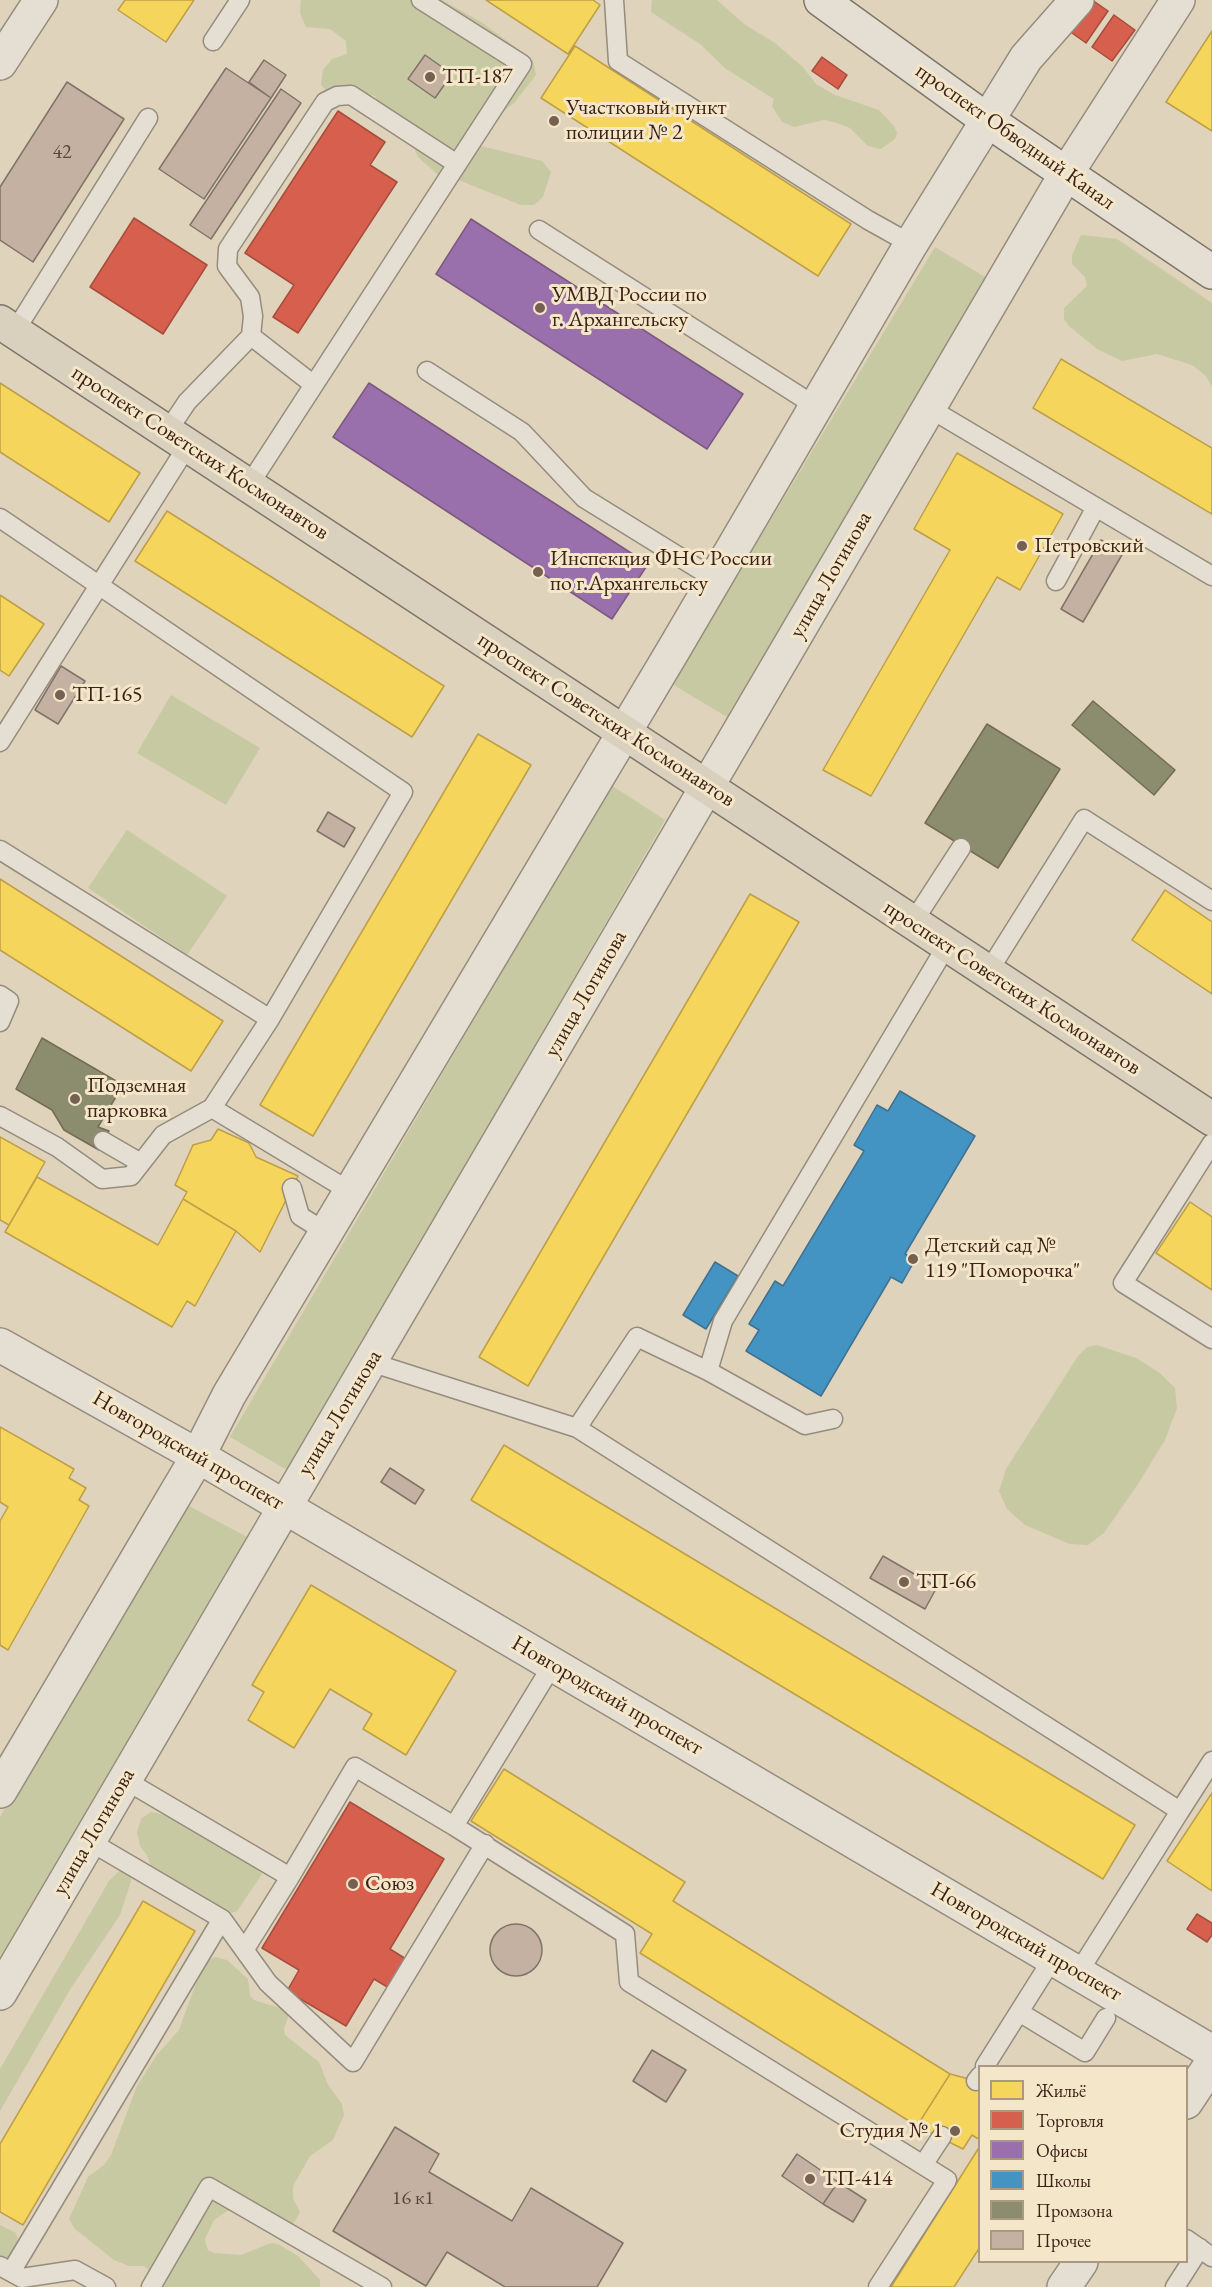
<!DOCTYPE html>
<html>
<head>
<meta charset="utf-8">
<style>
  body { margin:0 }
  #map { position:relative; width:1212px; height:2287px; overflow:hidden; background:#dfd3bb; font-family:"EB Garamond",serif }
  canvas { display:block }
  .legend { position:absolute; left:978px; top:2065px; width:210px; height:198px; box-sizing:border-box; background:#f4e6c9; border:2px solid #aa9882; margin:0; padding:8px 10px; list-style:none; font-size:18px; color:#3c2218 }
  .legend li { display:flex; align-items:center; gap:12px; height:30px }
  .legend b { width:30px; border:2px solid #aa9882 }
</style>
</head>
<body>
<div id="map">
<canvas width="1212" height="2287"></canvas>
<ul class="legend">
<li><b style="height:16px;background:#f6d55c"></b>Жильё</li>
<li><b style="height:16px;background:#d6604d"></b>Торговля</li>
<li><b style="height:16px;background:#9970ab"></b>Офисы</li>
<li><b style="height:16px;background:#4393c3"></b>Школы</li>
<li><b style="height:16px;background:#8c8c6e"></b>Промзона</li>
<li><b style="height:16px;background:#c5b1a1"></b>Прочее</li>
</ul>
</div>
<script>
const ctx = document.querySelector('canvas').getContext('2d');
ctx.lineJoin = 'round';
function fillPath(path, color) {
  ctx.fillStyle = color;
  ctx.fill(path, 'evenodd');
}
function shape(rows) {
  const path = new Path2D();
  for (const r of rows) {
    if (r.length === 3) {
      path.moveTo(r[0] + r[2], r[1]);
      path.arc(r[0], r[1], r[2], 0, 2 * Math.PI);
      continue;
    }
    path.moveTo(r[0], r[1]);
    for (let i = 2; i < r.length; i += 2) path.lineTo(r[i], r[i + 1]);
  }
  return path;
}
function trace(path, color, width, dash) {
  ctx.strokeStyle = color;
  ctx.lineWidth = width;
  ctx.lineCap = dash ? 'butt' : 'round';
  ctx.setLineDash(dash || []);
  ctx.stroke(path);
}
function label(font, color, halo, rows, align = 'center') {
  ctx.font = font + ' "EB Garamond",serif';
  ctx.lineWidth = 6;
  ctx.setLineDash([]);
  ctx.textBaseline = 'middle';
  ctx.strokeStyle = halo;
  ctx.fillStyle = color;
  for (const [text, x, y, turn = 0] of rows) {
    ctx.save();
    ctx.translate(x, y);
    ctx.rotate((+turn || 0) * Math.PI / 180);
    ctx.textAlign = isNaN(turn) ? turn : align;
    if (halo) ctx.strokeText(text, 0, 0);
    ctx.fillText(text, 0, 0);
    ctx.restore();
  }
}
fillPath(shape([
  [301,0,442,0,481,22,522,52,533,61,536,75,514,103,495,118,481,140,481,146,542,161,551,172,543,197,534,205,521,205,461,181,437,174,418,157,412,143,381,108,375,96,364,93,331,94,326,90,321,85,323,70,332,59,347,54,346,41,330,29,306,27,300,13],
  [652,0,717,0,744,24,775,43,803,67,816,84,835,95,879,110,894,126,897,133,895,139,881,149,868,146,850,128,837,123,824,120,794,127,782,122,772,106,774,99,726,69,700,44,651,12],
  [1081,235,1117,239,1212,303,1212,387,1206,376,1192,365,1157,354,1122,361,1097,349,1069,326,1064,319,1064,308,1087,286,1085,277,1072,264,1072,255],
  [935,247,990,280,727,717,672,684],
  [171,695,260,748,226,805,137,753],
  [611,785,665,820,289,1471,230,1437],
  [127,830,227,896,187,955,88,888],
  [1097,1345,1136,1358,1160,1373,1175,1388,1177,1408,1165,1440,1138,1484,1104,1533,1088,1545,1070,1544,1025,1525,1007,1509,999,1491,1006,1469,1078,1356,1087,1347],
  [187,1505,251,1539,0,1968,0,1817],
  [151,1812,170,1816,209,1836,226,1851,254,1865,262,1874,237,1911,228,1914,153,1872,147,1855,140,1846,137,1832,141,1819],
  [124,1870,132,1878,120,1915,71,1988,0,2111,0,2069,109,1881,118,1872],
  [215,1957,227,1960,248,1979,250,1996,254,2000,286,2010,289,2014,284,2029,285,2035,319,2062,328,2085,342,2104,344,2115,333,2140,310,2156,293,2186,293,2198,300,2212,287,2235,237,2211,227,2211,214,2220,205,2239,206,2245,208,2250,214,2253,241,2255,271,2243,278,2244,298,2256,320,2280,320,2287,151,2287,148,2269,144,2266,129,2266,114,2260,75,2229,69,2219,88,2177,104,2165,111,2155,137,2086,156,2056,179,2030,203,1964],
  [0,2225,16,2233,18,2239,10,2258,0,2259]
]), '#c7c9a2');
const homes = shape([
  [125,0,194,0,166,42,118,10,125,0],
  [486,0,593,0,600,5,568,54,486,0],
  [1212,31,1212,131,1166,102,1212,31],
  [575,46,851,224,818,276,541,98,575,46],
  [1061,359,1212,448,1212,514,1033,408,1061,359],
  [0,383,140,473,109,522,0,452,0,383],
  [957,453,1063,514,1020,590,997,577,871,796,823,770,950,550,914,529,957,453],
  [167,511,444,686,412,737,135,561,167,511],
  [0,595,44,624,9,676,0,670,0,595],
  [478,734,531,765,313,1136,260,1105,478,734],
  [0,879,223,1021,191,1071,0,950,0,879],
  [1165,890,1212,922,1212,994,1132,940,1165,890],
  [750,894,799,922,528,1386,479,1357,750,894],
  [218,1129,249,1143,256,1157,298,1176,260,1252,236,1231,183,1199,187,1192,175,1185,193,1145,211,1140,218,1129],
  [0,1137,45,1162,9,1225,0,1220,0,1137],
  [37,1177,158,1245,183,1199,236,1231,195,1306,187,1301,172,1327,5,1232,37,1177],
  [1190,1202,1212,1217,1212,1290,1156,1253,1190,1202],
  [0,1427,74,1469,69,1478,86,1488,79,1500,89,1506,8,1650,0,1645,0,1521,8,1507,0,1502,0,1427],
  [504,1445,1135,1825,1103,1879,471,1500,504,1445],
  [311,1585,456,1671,406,1755,363,1729,372,1714,330,1689,294,1748,248,1720,264,1692,252,1685,311,1585],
  [504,1769,685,1882,673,1901,950,2074,917,2126,640,1953,652,1934,471,1821,504,1769],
  [1212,1793,1212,1891,1167,1861,1212,1793],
  [143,1901,195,1931,23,2225,0,2212,0,2144,143,1901],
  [950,2074,980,2082,980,2140,972,2135,963,2149,917,2126,950,2074],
  [980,2146,980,2247,954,2287,891,2287,980,2146]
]);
fillPath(homes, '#f6d55c');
trace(homes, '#be9f48', 1.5);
const shops = shape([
  [1092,0,1108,11,1086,43,1065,28,1092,0],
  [1114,15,1135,30,1112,61,1092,47,1114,15],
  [822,57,847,75,838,89,812,71,822,57],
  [338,111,385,142,370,165,397,182,298,333,273,317,294,285,245,253,338,111],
  [134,218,207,265,163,334,90,287,134,218],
  [350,1802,444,1859,390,1949,406,1959,389,1988,374,1979,346,2026,287,1991,299,1970,262,1948,350,1802],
  [1197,1914,1212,1923,1212,1935,1207,1942,1187,1929,1197,1914]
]);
fillPath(shops, '#d6604d');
trace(shops, '#a84d3d', 1.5);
const offices = shape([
  [471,219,743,394,707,449,436,274,471,219],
  [369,383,648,564,612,619,333,437,369,383]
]);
fillPath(offices, '#9970ab');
trace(offices, '#7d597f', 1.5);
const schools = shape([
  [900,1091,975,1136,905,1254,915,1260,902,1283,891,1277,821,1396,746,1351,759,1330,749,1324,775,1281,783,1286,864,1151,854,1145,877,1105,888,1111,900,1091],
  [715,1262,738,1276,706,1329,683,1315,715,1262]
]);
fillPath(schools, '#4393c3');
trace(schools, '#417190', 1.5);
const industry = shape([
  [1093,701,1175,770,1154,795,1072,725,1093,701],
  [987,724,1060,769,998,868,925,823,987,724],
  [42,1038,123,1085,98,1127,109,1131,99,1150,64,1130,52,1110,16,1089,42,1038]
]);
fillPath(industry, '#8c8c6e');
trace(industry, '#746c54', 1.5);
const building = shape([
  [425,55,452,74,435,98,408,79,425,55],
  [264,60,286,75,271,98,249,82,264,60],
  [226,68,271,98,204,199,159,169,226,68],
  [67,82,124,119,33,262,0,240,0,187,67,82],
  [281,89,301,103,211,239,190,225,281,89],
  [1101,540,1123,553,1083,622,1061,609,1101,540],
  [61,666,85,681,58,724,35,710,61,666],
  [328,812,355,828,344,847,317,831,328,812],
  [390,1468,424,1490,415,1504,381,1482,390,1468],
  [883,1556,937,1587,925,1609,870,1578,883,1556],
  [516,1950,26],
  [652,2050,686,2070,666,2102,633,2081,652,2050],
  [395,2127,439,2154,429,2172,512,2221,531,2188,623,2243,597,2287,505,2287,447,2252,426,2286,333,2231,395,2127],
  [797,2154,838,2182,823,2204,782,2176,797,2154],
  [838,2182,866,2200,853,2222,823,2204,838,2182]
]);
fillPath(building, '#c5b1a1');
trace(building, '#7f7468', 1.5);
const lane = shape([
  [614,0,618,61,868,220,911,244],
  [213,41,240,0],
  [539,230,817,407],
  [15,331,148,118],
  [251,336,314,385],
  [427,371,522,432,584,498,715,579],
  [929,408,1212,576],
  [167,432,187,402,251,336,253,316,250,297,227,266,228,249,325,102,337,96,351,95,457,164],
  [249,485,522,64,421,0],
  [0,518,403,792,270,1019,212,1108,163,1135,131,1176,102,1179,57,1147,0,1116],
  [1056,581,1096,507],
  [0,742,188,445],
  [0,850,270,1019],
  [913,922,961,848],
  [988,972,1084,819,1212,901],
  [0,995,9,1001,0,1022],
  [212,1108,351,1192],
  [103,1141,141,1163],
  [1212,1143,1123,1283,1212,1339],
  [292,1188,300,1216,327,1233],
  [370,1362,577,1428,637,1337,708,1371,805,1425,833,1419],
  [708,1371,723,1321,947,945],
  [577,1428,1180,1811,1078,1973],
  [553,1664,454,1826,625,1934,629,1982,947,2180,878,2287],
  [125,1780,290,1877,355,1767,454,1826],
  [1180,1811,1212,1761],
  [89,1841,222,1919,268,1983,353,2062,485,1844],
  [245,1949,290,1877],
  [1019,2012,1085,2052,1106,2018],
  [985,2066,1053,1958],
  [976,2081,980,2076],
  [923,2165,942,2136],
  [1186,2239,1212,2257],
  [0,2266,22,2278,75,2270,106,2287],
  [11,2272,222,1919],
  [151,2287,209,2187,382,2287],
  [1175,2287,1200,2248]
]);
const street = shape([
  [0,63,41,0],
  [0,1345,198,1456,1212,2052],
  [0,1791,198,1456,229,1395,674,649,911,244,1026,58,1077,0],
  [0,1993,1066,174,1178,0],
  [1186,2102,1212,2063],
  [1064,2287,1081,2262]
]);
const secondary = shape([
  [821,0,987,120,1212,272]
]);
const primary = shape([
  [0,322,1212,1119]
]);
trace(lane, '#968c7d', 21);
trace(street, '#968c7d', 36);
trace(secondary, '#7f7468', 36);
trace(primary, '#7f7468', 36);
trace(lane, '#e5dfd3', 18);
trace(street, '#e5dfd3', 33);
trace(secondary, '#e5dfd3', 33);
trace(primary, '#d9d0be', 33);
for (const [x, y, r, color] of [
  [430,77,6,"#756051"],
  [554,121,6,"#756051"],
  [540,308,6,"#756051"],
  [1022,546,6,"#756051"],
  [538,572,6,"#756051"],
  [60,695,6,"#756051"],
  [75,1099,6,"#756051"],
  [913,1259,6,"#756051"],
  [904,1582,6,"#756051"],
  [353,1884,6,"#756051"],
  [955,2131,6,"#756051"],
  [810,2179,6,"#756051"]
]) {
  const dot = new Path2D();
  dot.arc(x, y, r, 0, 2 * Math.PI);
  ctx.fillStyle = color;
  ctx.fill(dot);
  trace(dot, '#f4e6c9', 2);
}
label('20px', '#5e463a', null, [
  ["42",62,153],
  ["16 к1",413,2199]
]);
label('22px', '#3c2218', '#f4e6c9', [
  ["ТП-187",442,77],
  ["Участковый пункт",566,108],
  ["полиции № 2",566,133],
  ["УМВД России по",552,295],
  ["г. Архангельску",552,320],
  ["Петровский",1034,546],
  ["Инспекция ФНС России",550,559],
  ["по г.Архангельску",550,584],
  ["ТП-165",72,695],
  ["Подземная",87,1086],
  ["парковка",87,1111],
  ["Детский сад №",925,1246],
  ["119 \"Поморочка\"",925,1271],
  ["ТП-66",916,1582],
  ["Союз",365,1884],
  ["Студия № 1",943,2131,"right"],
  ["ТП-414",822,2179]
], 'left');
label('22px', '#3c2218', '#f4e6c9', [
  ["проспект Обводный Канал",1015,137,35],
  ["проспект Советских Космонавтов",200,453,33],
  ["улица Логинова",831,575,-60],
  ["проспект Советских Космонавтов",606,720,33],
  ["проспект Советских Космонавтов",1012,988,33],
  ["улица Логинова",586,994,-60],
  ["улица Логинова",340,1413,-59],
  ["Новгородский проспект",188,1451,30],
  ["Новгородский проспект",607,1696,30],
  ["улица Логинова",94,1832,-60],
  ["Новгородский проспект",1026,1942,30]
]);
</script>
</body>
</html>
